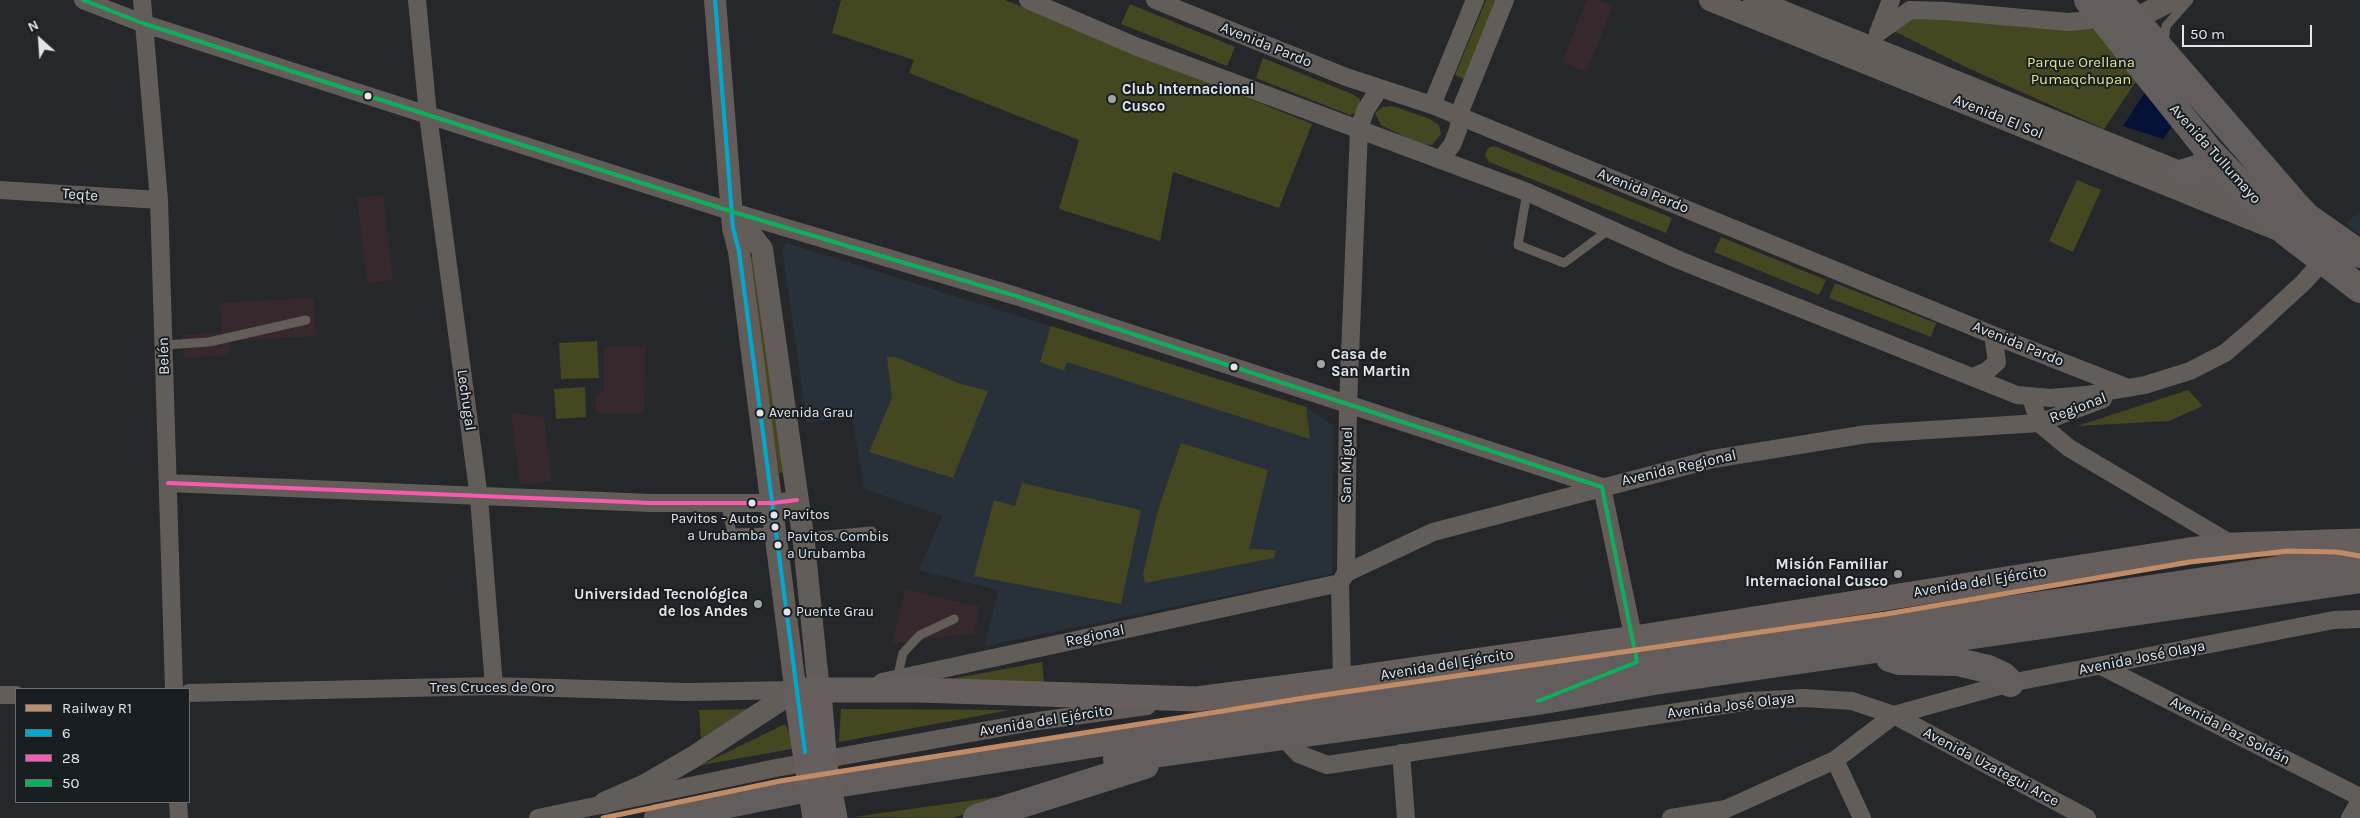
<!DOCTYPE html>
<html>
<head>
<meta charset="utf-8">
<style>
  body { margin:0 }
  #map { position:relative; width:2360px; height:818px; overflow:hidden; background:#25272a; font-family:Karla,sans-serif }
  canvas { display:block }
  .legend { position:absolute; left:15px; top:688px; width:175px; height:115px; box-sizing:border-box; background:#191e23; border:1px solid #696e73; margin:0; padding:6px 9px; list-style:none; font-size:15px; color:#e2e6ea }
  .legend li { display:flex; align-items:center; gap:10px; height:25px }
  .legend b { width:25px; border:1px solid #696e73 }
  .north { position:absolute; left:15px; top:15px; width:50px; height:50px; -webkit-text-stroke:4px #191e23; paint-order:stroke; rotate:334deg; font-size:14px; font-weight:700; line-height:20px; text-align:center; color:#e2e6ea }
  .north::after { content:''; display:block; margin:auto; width:18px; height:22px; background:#e2e6ea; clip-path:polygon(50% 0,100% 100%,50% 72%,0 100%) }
  .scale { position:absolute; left:2182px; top:25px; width:130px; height:22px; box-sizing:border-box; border:2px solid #e2e6ea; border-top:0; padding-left:6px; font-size:15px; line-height:18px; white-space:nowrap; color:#e2e6ea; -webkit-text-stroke:4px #191e23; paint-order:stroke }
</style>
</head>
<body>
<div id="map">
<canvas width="2360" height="818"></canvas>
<ul class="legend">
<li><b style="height:6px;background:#c18c65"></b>Railway R1</li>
<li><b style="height:6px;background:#00a9ce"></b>6</li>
<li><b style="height:6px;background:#f75aaf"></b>28</li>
<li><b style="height:6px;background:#0daf5c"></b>50</li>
</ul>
<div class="north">N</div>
<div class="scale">50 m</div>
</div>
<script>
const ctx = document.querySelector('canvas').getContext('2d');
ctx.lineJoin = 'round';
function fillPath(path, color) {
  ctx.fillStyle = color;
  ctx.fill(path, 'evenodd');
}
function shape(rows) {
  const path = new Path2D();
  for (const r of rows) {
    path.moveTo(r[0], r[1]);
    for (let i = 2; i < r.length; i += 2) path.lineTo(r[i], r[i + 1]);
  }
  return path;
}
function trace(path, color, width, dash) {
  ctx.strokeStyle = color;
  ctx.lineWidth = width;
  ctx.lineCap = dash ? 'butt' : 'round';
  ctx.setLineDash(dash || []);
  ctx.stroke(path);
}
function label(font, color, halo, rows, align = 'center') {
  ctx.font = font + ' Karla,sans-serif';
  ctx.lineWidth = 4;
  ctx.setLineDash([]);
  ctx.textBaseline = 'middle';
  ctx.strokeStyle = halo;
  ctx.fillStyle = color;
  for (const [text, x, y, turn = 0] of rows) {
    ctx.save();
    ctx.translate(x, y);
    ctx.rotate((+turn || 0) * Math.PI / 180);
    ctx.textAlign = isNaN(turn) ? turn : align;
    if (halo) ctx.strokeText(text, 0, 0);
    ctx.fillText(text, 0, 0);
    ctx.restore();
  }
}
fillPath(shape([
  [1587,0,1599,0,1613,6,1586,72,1562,62],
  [383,195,393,280,367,283,357,198],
  [314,298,316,336,229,341,229,355,184,358,182,335,221,333,220,303],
  [604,347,645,347,644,413,596,413,596,395,604,391],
  [511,413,544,417,552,481,520,485],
  [905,589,980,607,974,633,892,644]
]), '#37282e');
fillPath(shape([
  [2360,211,2360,234,2345,224],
  [787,243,1306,407,1333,425,1332,574,985,646,998,590,918,570,943,516,864,489,852,417,807,423,782,248]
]), '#28303a');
fillPath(shape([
  [841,0,1005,0,1312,124,1279,208,1173,172,1160,241,1059,209,1079,140,909,73,914,60,832,33],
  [1486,0,1501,0,1468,81,1455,75],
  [1130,4,1235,47,1227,66,1121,24],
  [1907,16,2052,24,2104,31,2141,74,2104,129,1970,69,1890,29],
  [1263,58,1352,94,1360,99,1361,111,1350,115,1256,78],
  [1393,106,1430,119,1439,125,1441,134,1432,145,1420,144,1381,125,1375,113,1383,107],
  [1494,146,1672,218,1666,233,1489,162,1485,155,1488,148],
  [2077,180,2101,190,2073,252,2049,241],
  [1721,237,1826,280,1819,295,1714,252],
  [749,257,755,257,785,472,779,473],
  [1835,283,1936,323,1931,337,1829,298],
  [1051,326,1306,407,1310,439,1067,362,1064,371,1040,362],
  [597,341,599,378,561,379,559,343],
  [887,357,896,357,961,384,988,391,953,478,869,452,892,398],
  [585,387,586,417,556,419,554,389],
  [2188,390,2203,406,2169,421,2077,426],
  [1181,443,1268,470,1249,549,1276,550,1274,558,1145,583,1143,574,1158,510],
  [1022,483,1141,510,1121,604,974,576,994,500,1015,506],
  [1042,662,1044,682,945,680],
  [761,709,701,740,699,710],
  [841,709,1010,710,839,742],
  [785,724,797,748,701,765],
  [1047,790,952,818,853,817]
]), '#454720');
fillPath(shape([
  [2147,89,2175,123,2163,139,2123,126]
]), '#061138');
trace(shape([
  [2164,45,2166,26,2189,0],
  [1527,192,1518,245,1564,263,1610,229],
  [164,345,209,342,306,320],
  [725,503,732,533,774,532],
  [805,537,872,531],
  [897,679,903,653,920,635,954,619]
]), '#635d5a', 9);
trace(shape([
  [83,0,142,23,428,115,733,212,1016,296,1602,487,1636,650],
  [142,0,159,200,174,689],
  [417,0,428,115,479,498,494,686],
  [1028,0,1135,46,1527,192,1679,260,2017,395,2051,398,2086,395,2145,385,2190,371,2225,353,2253,329,2304,282,2329,254],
  [1155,0,1346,77,1432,105,1993,335,2128,388],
  [1878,33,1910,10,1945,11,2068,22,2102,19],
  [1878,33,1891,0],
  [1432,105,1475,0],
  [1440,160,1452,145,1458,130,1461,109,1505,0],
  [0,190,159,200],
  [1973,377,1987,371,1997,362,1993,335],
  [2031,397,2039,423,2069,448,2233,545],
  [168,483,651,503,773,503,797,500],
  [1346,573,1433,532,1713,459,1867,434,2039,423,2103,399],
  [2101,666,2360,797],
  [1342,680,1340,583,1346,573,1348,406,1359,128,1366,109,1380,88],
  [882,682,1340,583],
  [189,693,494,686,686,692,796,690],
  [0,695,16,695],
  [1283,737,1299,754,1327,765,1750,701,1803,698,1852,701,1894,715,2010,683,2334,620,2360,619],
  [1401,753,1406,818],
  [1835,760,1862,818],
  [178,802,179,818],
  [538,818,776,768,1038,721,1147,706],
  [1671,818,1726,809,1835,760,1894,715,2087,818],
  [2350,818,2360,801]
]), '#635d5a', 18);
trace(shape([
  [715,0,733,228,739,251,796,694],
  [1710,0,2286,233],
  [1754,0,2214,186,2256,201],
  [2118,20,2129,22,2172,0],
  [734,213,762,249,804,543,819,692],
  [604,803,645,785,695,756,796,690]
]), '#635d5a', 22);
trace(shape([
  [796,690,920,690,1197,699,1342,680,1634,638,2189,550,2233,545,2360,541]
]), '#665f5d', 25);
trace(shape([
  [2088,0,2209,151,2287,233,2360,289],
  [2118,0,2293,202,2307,217,2360,254],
  [2184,173,2207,166,2209,151],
  [1890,658,1900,661,1958,662,1988,669,2003,676,2010,683],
  [1117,759,1538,701,1654,681,2360,579],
  [658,818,803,789,1535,675,1881,629,2360,558],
  [977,818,1145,765]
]), '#635e5d', 28);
trace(shape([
  [819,692,825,765,835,818],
  [796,694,815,818]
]), '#665f5d', 25);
trace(shape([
  [715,0,733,228,739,251,805,752]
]), '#00a9ce', 4);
trace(shape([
  [168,483,651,503,773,503,797,500]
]), '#f75aaf', 4);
trace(shape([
  [83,0,142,23,428,115,733,212,1016,296,1602,487,1637,662,1538,701]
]), '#0daf5c', 4);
trace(shape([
  [603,818,780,781,1317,696,1886,614,2190,562,2288,551,2337,552,2360,556]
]), '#c18c65', 5);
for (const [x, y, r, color] of [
  [368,96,4.5,"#e2e6ea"],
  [1112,99,5,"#a0a3a7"],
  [1321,364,5,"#a0a3a7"],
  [1234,367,4.5,"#e2e6ea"],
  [760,413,4.5,"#e2e6ea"],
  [752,503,4.5,"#e2e6ea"],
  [774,515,4.5,"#e2e6ea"],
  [775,527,4.5,"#e2e6ea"],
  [778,545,4.5,"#e2e6ea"],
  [1898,574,5,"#a0a3a7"],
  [758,604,5,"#a0a3a7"],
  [787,612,4.5,"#e2e6ea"]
]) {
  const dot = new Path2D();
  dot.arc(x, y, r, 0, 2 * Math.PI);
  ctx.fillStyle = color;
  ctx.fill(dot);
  trace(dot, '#191e23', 2);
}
label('14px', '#e2e6ea', '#191e23', [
  ["Avenida Grau",769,413],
  ["Pavitos",783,515],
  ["Pavitos - Autos",766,519,"right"],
  ["a Urubamba",766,536,"right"],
  ["Pavitos. Combis",787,537],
  ["a Urubamba",787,554],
  ["Puente Grau",796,612]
], 'left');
label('15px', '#e2e6ea', '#191e23', [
  ["Avenida Pardo",1266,45,22],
  ["Avenida El Sol",1998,117,22],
  ["Avenida Tullumayo",2215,154,48],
  ["Avenida Pardo",1643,191,22],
  ["Teqte",80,195,4],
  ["Avenida Pardo",2018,344,22],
  ["Belén",164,356,-92],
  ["Lechugal",466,400,82],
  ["Regional",2078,408,-21],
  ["San Miguel",1347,465,-89],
  ["Avenida Regional",1679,468,-13],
  ["Avenida del Ejército",1980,582,-9],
  ["Regional",1095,636,-12],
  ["Avenida José Olaya",2142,658,-11],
  ["Avenida del Ejército",1447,665,-9],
  ["Tres Cruces de Oro",492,688],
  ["Avenida José Olaya",1731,706,-7],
  ["Avenida del Ejército",1046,721,-9],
  ["Avenida Paz Soldán",2230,731,27],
  ["Avenida Uzategui Arce",1991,767,28]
]);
label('15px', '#e2e78d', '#191e23', [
  ["Parque Orellana",2081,63],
  ["Pumaqchupan",2081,80]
]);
label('bold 15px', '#e2e6ea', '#191e23', [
  ["Club Internacional",1122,90],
  ["Cusco",1122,107],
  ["Casa de",1331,355],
  ["San Martin",1331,372],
  ["Misión Familiar",1888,565,"right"],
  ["Internacional Cusco",1888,582,"right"],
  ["Universidad Tecnológica",748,595,"right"],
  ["de los Andes",748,612,"right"]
], 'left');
</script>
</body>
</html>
